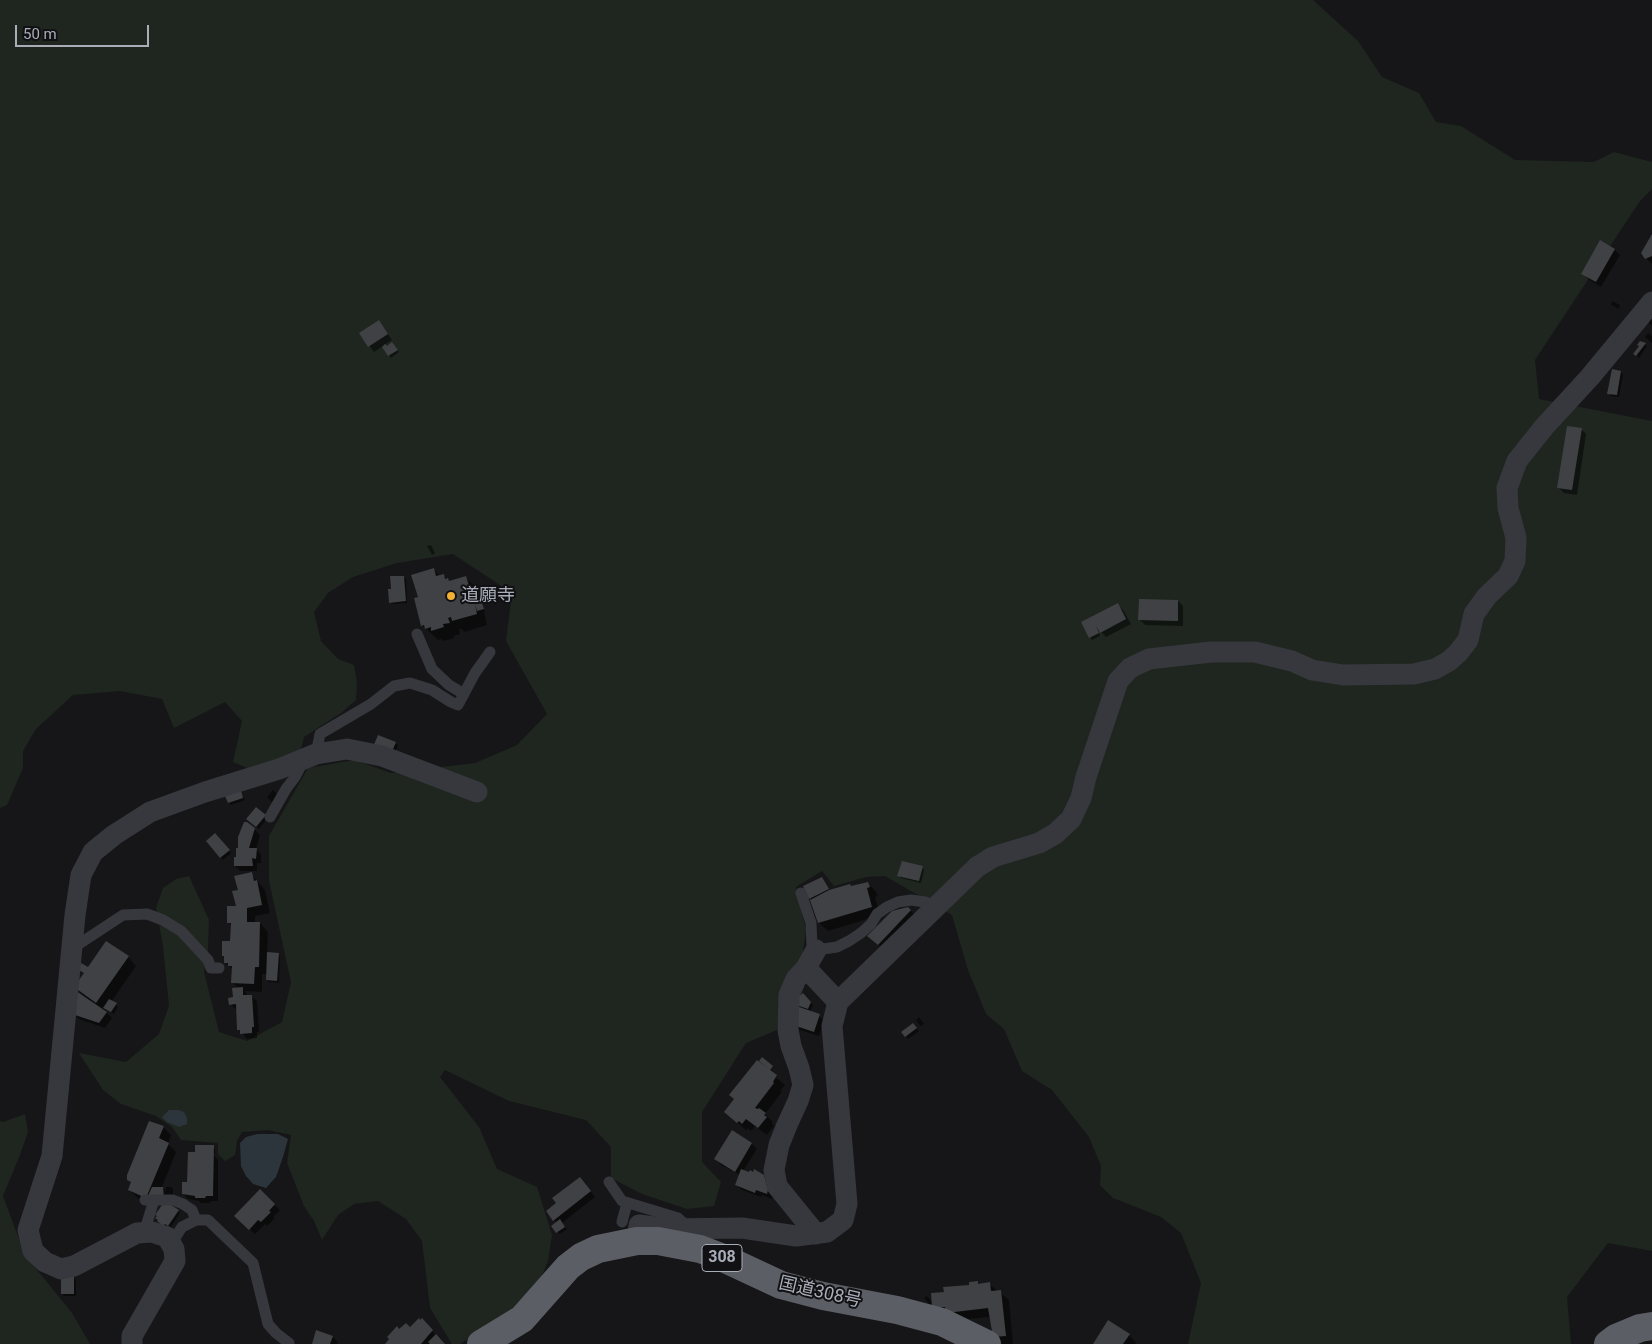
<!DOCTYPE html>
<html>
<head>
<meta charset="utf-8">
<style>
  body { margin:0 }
  #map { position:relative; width:1652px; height:1344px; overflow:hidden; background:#161618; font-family:Roboto,sans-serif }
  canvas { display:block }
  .scale { position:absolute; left:15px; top:25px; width:134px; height:22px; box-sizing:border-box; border:2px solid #a8adb8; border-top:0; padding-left:6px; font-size:15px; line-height:18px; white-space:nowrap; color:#a8adb8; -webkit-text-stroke:4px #111113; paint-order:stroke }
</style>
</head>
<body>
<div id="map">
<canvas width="1652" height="1344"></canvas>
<div class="scale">50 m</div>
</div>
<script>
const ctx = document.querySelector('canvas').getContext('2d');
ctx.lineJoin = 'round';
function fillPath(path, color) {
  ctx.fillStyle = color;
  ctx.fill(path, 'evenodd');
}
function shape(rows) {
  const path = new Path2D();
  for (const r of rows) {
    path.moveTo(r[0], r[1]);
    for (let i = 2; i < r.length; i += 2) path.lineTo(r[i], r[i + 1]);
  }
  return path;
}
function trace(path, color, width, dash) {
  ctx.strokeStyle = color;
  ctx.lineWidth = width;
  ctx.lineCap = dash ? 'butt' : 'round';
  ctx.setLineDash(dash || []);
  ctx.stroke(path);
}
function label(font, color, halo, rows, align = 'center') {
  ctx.font = font + ' Roboto,"Noto Sans JP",sans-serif';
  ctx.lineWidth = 4;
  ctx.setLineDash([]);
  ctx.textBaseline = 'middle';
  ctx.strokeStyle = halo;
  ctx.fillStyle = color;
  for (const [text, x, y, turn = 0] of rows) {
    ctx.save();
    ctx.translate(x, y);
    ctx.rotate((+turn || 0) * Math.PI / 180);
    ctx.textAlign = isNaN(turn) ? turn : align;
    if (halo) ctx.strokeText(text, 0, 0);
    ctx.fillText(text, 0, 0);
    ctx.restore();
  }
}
fillPath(shape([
  [0,0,1313,0,1358,41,1382,77,1419,93,1436,122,1461,126,1515,160,1594,162,1614,152,1652,162,1652,189,1640,201,1535,360,1539,399,1652,421,1652,1251,1608,1243,1567,1297,1571,1344,1188,1344,1201,1283,1181,1233,1161,1217,1113,1198,1100,1185,1101,1166,1089,1137,1052,1090,1022,1071,1004,1029,986,1014,968,970,952,915,885,876,866,877,834,886,822,871,796,887,806,930,802,959,783,986,777,1030,746,1043,702,1112,702,1162,721,1182,714,1206,687,1209,642,1194,611,1178,611,1147,586,1120,509,1101,445,1070,440,1077,479,1127,497,1169,537,1187,552,1235,548,1261,540,1281,517,1307,460,1344,452,1344,430,1308,422,1241,406,1219,378,1201,354,1204,338,1215,322,1240,314,1221,304,1206,287,1163,291,1135,268,1130,242,1132,237,1141,235,1155,225,1161,218,1154,218,1143,181,1140,172,1127,156,1116,121,1104,103,1090,79,1053,126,1062,159,1034,169,1006,163,946,156,908,163,888,176,879,189,876,209,920,208,949,204,972,219,1032,247,1041,282,1022,291,982,269,881,269,836,308,768,354,760,391,773,475,763,517,745,547,714,506,641,512,593,453,554,397,563,353,577,328,593,314,612,321,641,338,659,354,665,357,683,356,700,341,713,304,737,300,754,252,770,233,762,242,721,225,702,174,728,162,699,120,691,73,695,36,729,23,751,23,768,7,805,0,808],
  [25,1114,28,1132,20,1155,3,1196,25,1255,72,1313,90,1344,0,1344,0,1121,3,1122]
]), '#1e261f');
fillPath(shape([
  [169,1110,178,1110,184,1112,187,1118,187,1124,179,1127,167,1122,162,1117],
  [257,1134,278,1134,288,1139,283,1157,276,1177,266,1188,253,1184,246,1176,241,1166,240,1143,246,1137]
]), '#2c353c');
fillPath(shape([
  [1652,237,1652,264,1646,258],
  [1615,250,1620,255,1601,287,1588,279,1582,273],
  [1612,301,1620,305,1619,309,1611,305],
  [1652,314,1652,326,1647,321],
  [379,321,392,340,384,345,387,348,394,346,399,352,391,358,383,346,374,352,360,333],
  [1648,333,1652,336,1652,343,1645,337],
  [1643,343,1647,346,1639,358,1635,354],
  [1621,372,1623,375,1619,397,1611,396,1609,393],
  [1581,429,1586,434,1577,495,1564,493,1559,488],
  [431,545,435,553,432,555,427,546],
  [434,570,441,577,444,576,450,582,466,578,477,589,485,612,484,612,487,625,464,632,462,629,459,629,460,634,454,636,454,638,444,641,441,639,438,640,422,625,419,598],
  [403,577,406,579,407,603,393,604,390,602,393,590],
  [1178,601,1183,606,1183,626,1145,625,1140,620],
  [1118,605,1123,610,1131,624,1106,637,1098,629,1100,636,1092,640,1082,623],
  [379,736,398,745,394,756],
  [273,790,278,795,272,802,267,797],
  [240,792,245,800,231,805,229,802],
  [256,809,267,818,259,829,250,821],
  [254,829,260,835,256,849,261,854,261,863,257,863,257,871,240,871,235,866,240,849],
  [215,835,231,853,223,860,207,841],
  [922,867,924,870,921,883,901,878,899,875],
  [251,874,265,890,270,913,255,916,255,923,260,923,268,932,267,954,278,954,280,956,279,983,269,982,267,980,267,974,262,974,262,992,245,991,248,996,251,996,257,1001,259,1032,257,1032,257,1038,247,1039,239,1029,237,1010,230,1004,238,988,232,982,233,970,225,962,225,958,223,956,232,943,232,926,228,922,237,907,239,891],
  [822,878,830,891,868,883,876,892,878,896,875,897,880,915,828,931,819,923,811,899,805,887],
  [908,908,916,916,884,950,874,941],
  [128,957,136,966,111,1002,118,1007,114,1014,106,1009,105,1011,112,1018,105,1028,79,1019,73,1014,83,995,75,987,85,974,81,971,86,968],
  [803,994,813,1005,810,1012,819,1016,824,1021,819,1036,800,1030,795,1024,801,1007,797,1005],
  [919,1017,921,1020,924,1024,920,1026,916,1020],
  [915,1027,919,1031,908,1039,903,1032],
  [757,1062,785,1085,780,1091,782,1092,765,1114,773,1122,772,1124,774,1126,767,1135,755,1126,751,1131,748,1128,746,1130,726,1112,736,1099],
  [163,1127,171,1135,168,1144,176,1152,162,1187,166,1191,166,1187,171,1187,173,1189,173,1199,155,1206,138,1198,129,1190,132,1183,128,1180],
  [752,1144,757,1149,743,1171,771,1178,774,1195,772,1199,762,1195,761,1197,742,1190,736,1185,740,1175,721,1165,716,1159],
  [213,1146,215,1149,215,1154,213,1154,218,1160,218,1201,211,1201,210,1203,201,1203,199,1201,188,1199,183,1193,189,1183,198,1154],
  [585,1184,595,1197,562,1223,567,1229,560,1234,553,1226,557,1223,548,1212],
  [260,1191,280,1210,273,1217,275,1218,267,1226,265,1224,255,1234,236,1216],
  [178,1211,180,1213,171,1227,167,1225,166,1227,159,1220],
  [74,1277,76,1280,76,1296,64,1296,62,1294],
  [978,1283,980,1285,989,1284,1009,1300,1013,1344,1001,1344,994,1337,990,1317,955,1320,936,1310,943,1293],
  [927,1296,933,1303,930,1305,924,1298],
  [422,1320,444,1344,432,1344,431,1342,429,1344,387,1344,400,1330,409,1328],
  [1129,1335,1137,1344,1094,1344],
  [333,1337,338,1342,337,1344,313,1344]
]), '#0007');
fillPath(shape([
  [1652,234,1652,256,1645,259,1641,253],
  [1600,240,1615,249,1596,282,1581,274],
  [379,320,388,334,368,347,359,333],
  [1640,341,1646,343,1636,356,1633,354,1639,346,1637,345],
  [392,342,398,350,388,356,382,347,385,344,387,346],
  [1612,369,1621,371,1617,395,1607,394],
  [1567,426,1582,428,1572,490,1557,488],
  [434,568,436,576,444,574,445,579,448,578,449,581,466,576,471,592,478,590,484,609,477,611,475,604,477,614,452,621,451,617,448,618,450,623,443,624,444,627,431,631,431,627,425,629,424,625,421,626,414,598,418,597,411,575],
  [390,576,404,576,406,601,389,603,388,589,391,589],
  [1139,599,1178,600,1178,621,1138,620],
  [1118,603,1126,619,1100,633,1096,626,1099,633,1089,638,1081,622],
  [378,735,396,742,391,754,373,747],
  [241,790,243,798,228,803,225,796],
  [256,807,266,815,256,827,246,819],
  [244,822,247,822,255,828,249,848,257,848,256,859,252,858,253,866,234,866,234,857,236,857,236,848,238,848,238,837],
  [215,833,230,850,220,858,206,841],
  [902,861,923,866,919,881,897,876],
  [252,872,254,881,257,880,262,905,247,908,247,922,260,922,259,967,255,967,254,984,231,983,232,966,228,966,228,963,224,963,224,956,222,956,222,941,230,941,231,923,227,923,227,906,236,906,232,891,238,890,234,876],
  [822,877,829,889,809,899,803,886],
  [868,882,870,887,867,888,872,907,818,923,810,900,829,890,850,884,851,886],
  [908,907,911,910,878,945,867,936,892,911],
  [106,941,129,956,96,1003,74,987,84,973,77,969,81,963,88,967],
  [267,952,279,953,277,981,266,980],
  [243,987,243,995,252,995,254,1027,252,1027,252,1033,240,1034,240,1030,237,1030,236,1004,229,1005,228,998,233,997,232,988],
  [76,991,107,1012,99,1023,72,1014],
  [803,993,811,1002,808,1009,796,1005,796,998],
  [109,999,117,1003,111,1012,103,1008],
  [799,1007,820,1014,814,1032,793,1025],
  [913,1023,917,1028,905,1037,901,1032],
  [762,1057,773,1066,770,1070,777,1075,773,1082,774,1083,755,1108,758,1109,759,1108,766,1113,764,1115,767,1117,758,1128,746,1119,742,1124,739,1121,737,1123,724,1112,734,1099,729,1095,757,1060,768,1068,759,1061],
  [149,1121,164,1126,159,1138,169,1143,146,1198,128,1190,131,1182,127,1180,127,1175],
  [732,1130,752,1143,735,1172,714,1159],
  [195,1145,214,1145,213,1196,206,1196,205,1198,195,1198,195,1196,182,1194,182,1182,187,1182,188,1152,195,1152],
  [741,1169,749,1172,750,1170,753,1172,754,1169,764,1175,768,1190,767,1194,756,1190,755,1193,735,1185],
  [580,1177,591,1191,553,1221,546,1211,556,1203,552,1198],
  [152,1187,163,1187,164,1198,147,1198],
  [260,1189,275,1204,269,1211,271,1212,261,1222,258,1220,249,1230,234,1216],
  [168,1203,179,1210,168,1226,165,1224,163,1226,157,1221,158,1220,155,1218,157,1216,155,1215,162,1205],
  [560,1219,565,1227,556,1233,551,1226],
  [61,1276,74,1276,74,1294,61,1294],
  [978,1281,978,1284,990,1282,991,1291,1001,1290,1006,1336,993,1337,988,1308,946,1313,945,1307,932,1308,931,1293,944,1292,943,1287,969,1285,969,1282],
  [419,1318,420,1320,422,1318,433,1330,421,1344,385,1344,389,1339,387,1337,397,1326,399,1329,406,1323,410,1327],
  [1108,1320,1130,1334,1123,1344,1093,1344],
  [316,1330,333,1336,330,1344,312,1344],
  [436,1334,445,1344,430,1344,428,1342]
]), '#404145');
trace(shape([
  [417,634,432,669,449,685,464,694],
  [316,754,320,734,371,704,394,686,410,683,432,690,451,702,458,705,475,673,490,652],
  [270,817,286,789,295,777,304,760],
  [801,893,811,923,812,946,816,950,837,947,849,941,861,933,871,924,877,914,887,907,898,902,911,900,925,902,935,907],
  [73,948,123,915,147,914,163,920,181,931,208,960,211,968,219,968],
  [609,1182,622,1201,678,1218,689,1228],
  [145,1200,173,1200,183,1204,192,1210,196,1220],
  [622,1222,627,1203],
  [144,1233,154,1200],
  [171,1244,182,1227,196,1220,208,1220,253,1263,268,1324,276,1333,289,1343,288,1344]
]), '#37383d', 11);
trace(shape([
  [816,950,806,968,796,979,789,995,788,1030,791,1046,799,1068,803,1085,798,1101,787,1125,779,1145,774,1170,777,1186,816,1234],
  [806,968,838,1002],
  [637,1241,639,1225,669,1229,742,1228,796,1236,827,1232,843,1220,847,1204,832,1026,838,1002,977,867,993,857,1039,843,1055,834,1071,819,1081,798,1086,777,1118,681,1130,668,1149,659,1211,652,1255,652,1292,661,1312,670,1343,675,1414,674,1435,669,1449,661,1458,653,1468,640,1474,614,1487,596,1508,576,1515,561,1516,538,1508,508,1507,488,1517,461,1544,427,1590,377,1652,302],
  [132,1344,132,1336,175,1261,174,1249,167,1237,152,1232,137,1233,74,1266,61,1269,45,1262,33,1251,28,1230,52,1156,75,915,81,875,93,852,114,835,150,812,205,792,279,769,316,754,347,749,382,756,477,792]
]), '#37383d', 21);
trace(shape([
  [481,1344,522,1319,568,1267,581,1257,598,1249,637,1241,658,1241,700,1249,721,1257,781,1285,823,1296,897,1310,942,1322,987,1344],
  [1608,1344,1616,1338,1640,1328,1652,1326]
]), '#5b5e65', 28);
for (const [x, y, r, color] of [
  [451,596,5,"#f2b134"]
]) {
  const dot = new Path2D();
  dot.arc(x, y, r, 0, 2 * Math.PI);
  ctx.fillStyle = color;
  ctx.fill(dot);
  trace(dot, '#111113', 2);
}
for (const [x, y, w] of [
  [722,1258,40]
]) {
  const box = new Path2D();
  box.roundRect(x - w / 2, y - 13.5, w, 27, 4);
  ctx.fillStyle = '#111113';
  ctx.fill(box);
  trace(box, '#a8adb8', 1);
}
label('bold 16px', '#a8adb8', null, [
  ["308",722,1258]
]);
label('18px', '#a8adb8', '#111113', [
  ["道願寺",461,596]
], 'left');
label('18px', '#a8adb8', '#111113', [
  ["国道308号",820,1293,13]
]);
</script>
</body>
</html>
